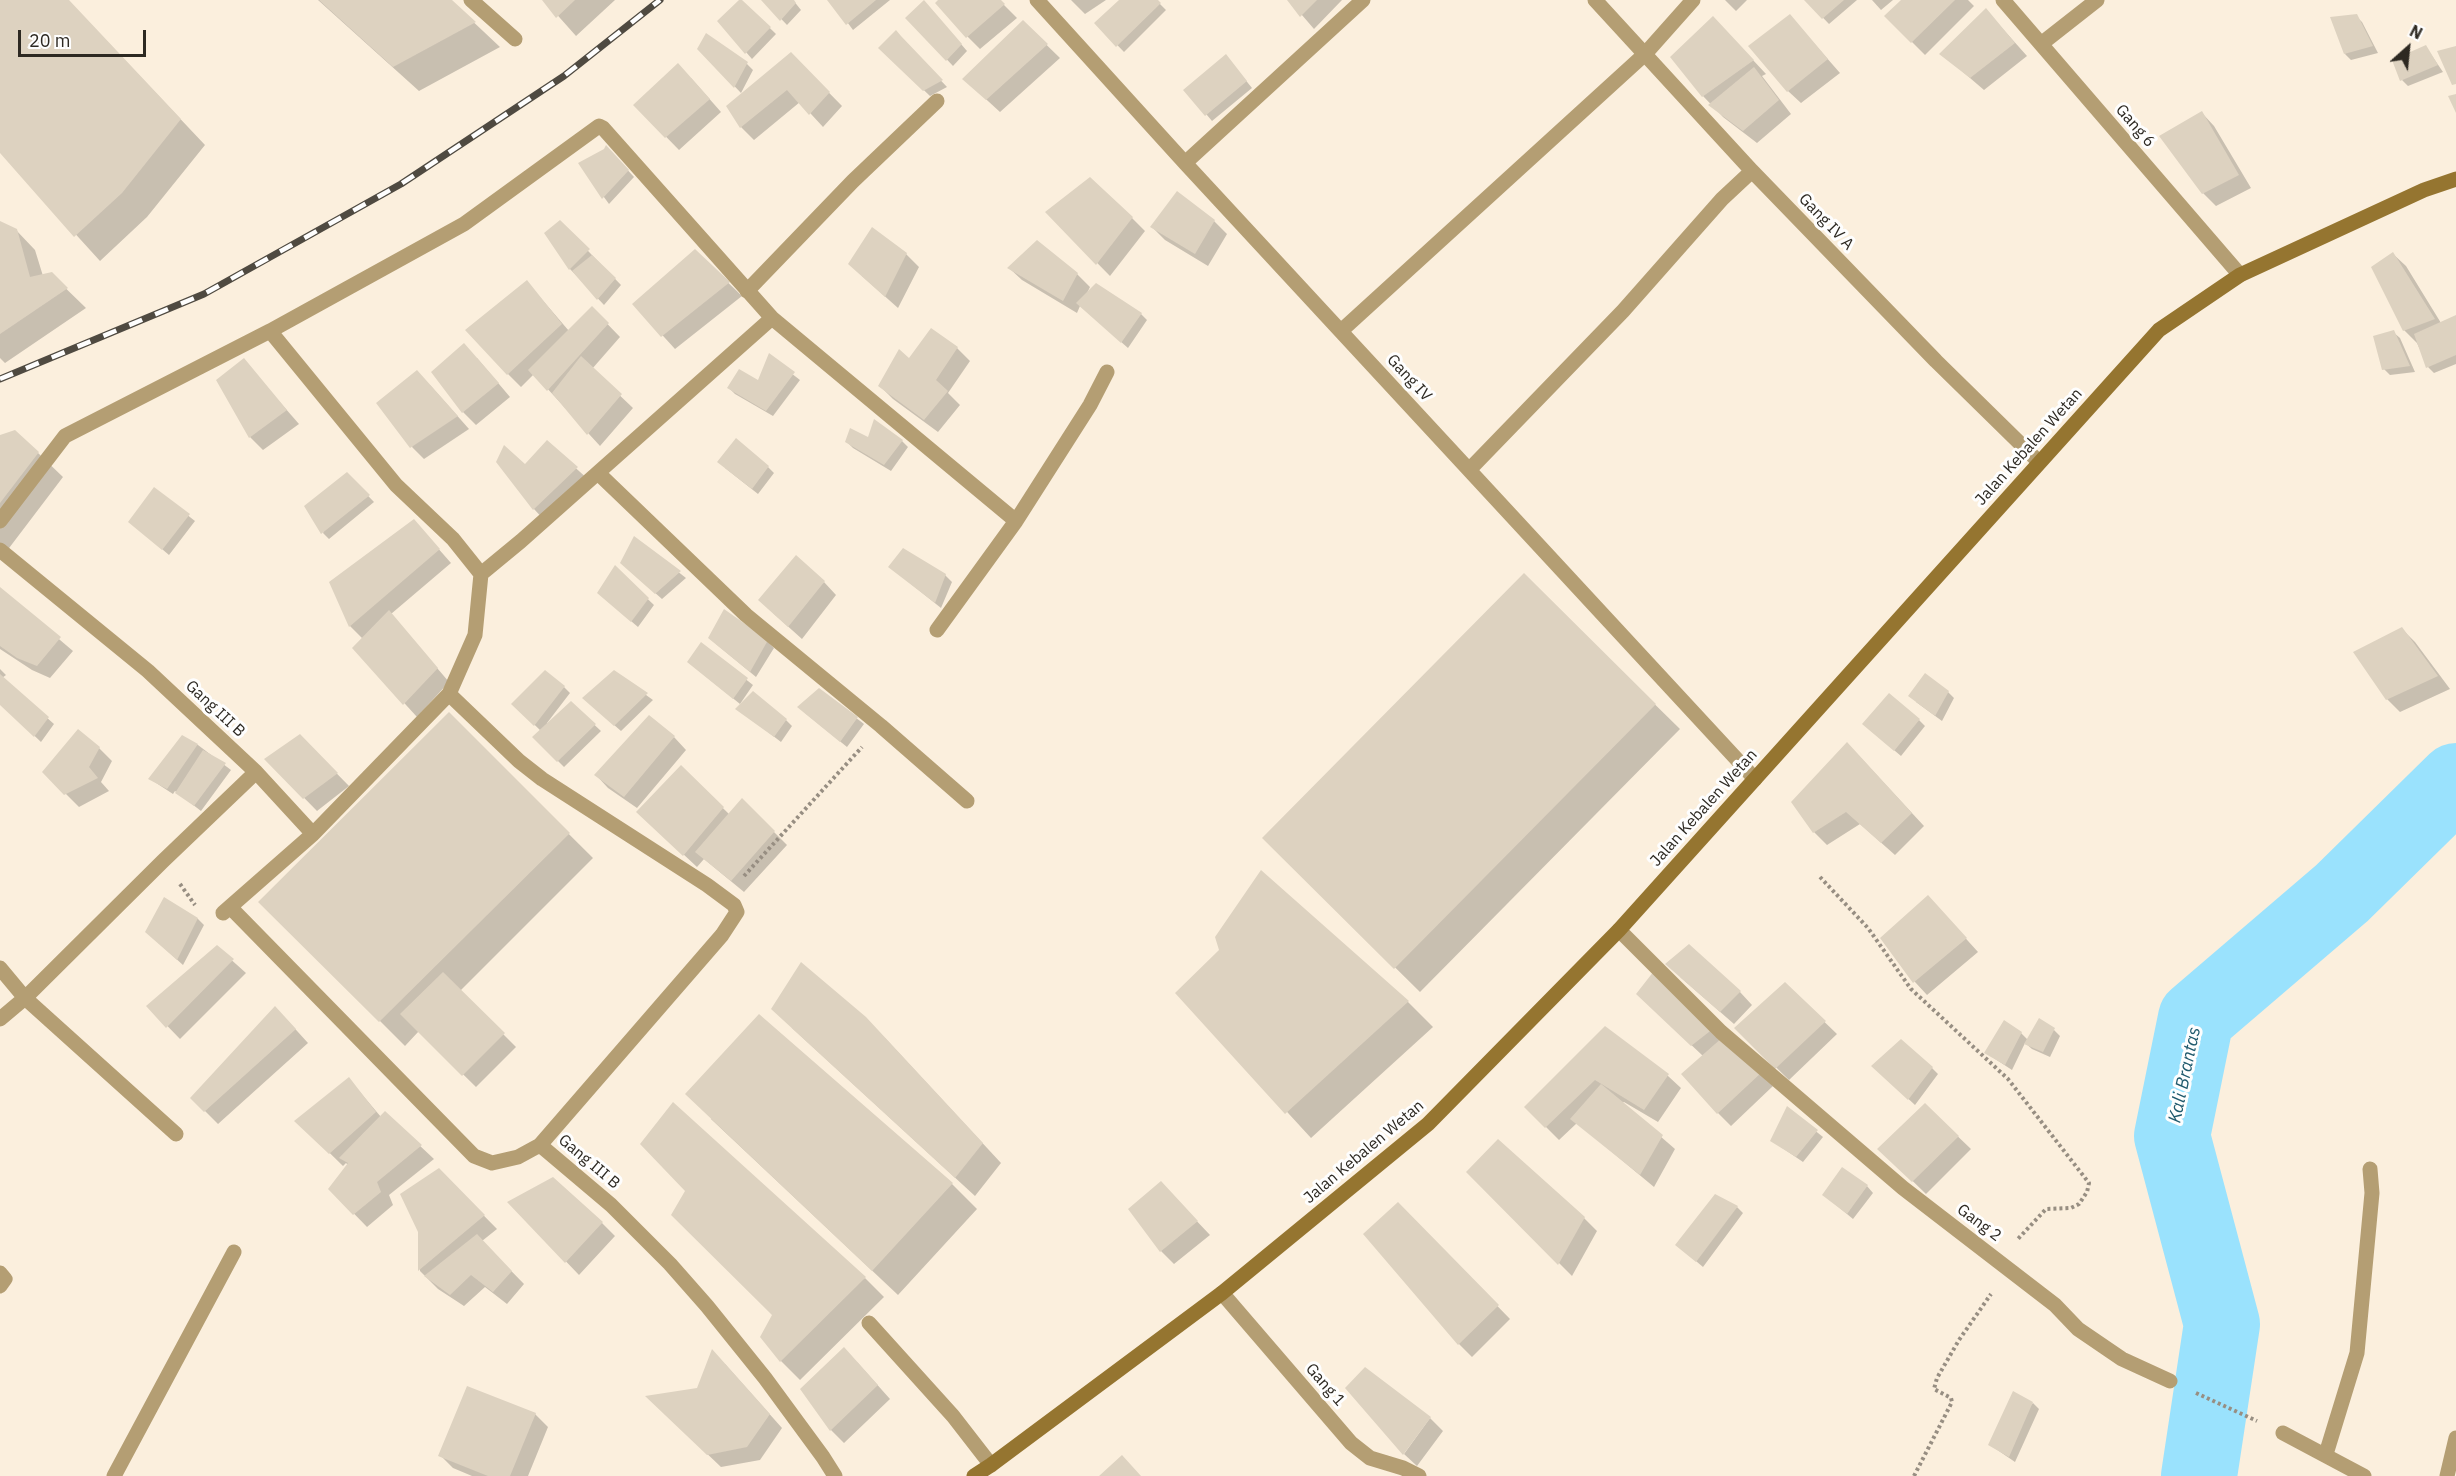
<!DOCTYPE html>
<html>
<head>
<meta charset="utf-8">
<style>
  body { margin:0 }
  #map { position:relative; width:2456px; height:1476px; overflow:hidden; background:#fbefdd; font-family:"IBM Plex Sans",sans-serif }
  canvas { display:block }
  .north { position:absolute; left:2378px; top:18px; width:60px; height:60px; -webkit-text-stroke:4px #fefefe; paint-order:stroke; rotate:27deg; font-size:16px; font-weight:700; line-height:24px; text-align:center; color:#2d2922 }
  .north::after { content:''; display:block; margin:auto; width:21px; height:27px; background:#2d2922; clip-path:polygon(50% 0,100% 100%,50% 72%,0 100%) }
  .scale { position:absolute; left:18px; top:30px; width:128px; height:27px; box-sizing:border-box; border:3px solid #2d2922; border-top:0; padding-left:8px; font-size:18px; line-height:21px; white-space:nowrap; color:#2d2922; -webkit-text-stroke:4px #fefefe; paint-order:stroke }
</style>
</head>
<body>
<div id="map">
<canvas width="2456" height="1476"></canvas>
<div class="north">N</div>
<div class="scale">20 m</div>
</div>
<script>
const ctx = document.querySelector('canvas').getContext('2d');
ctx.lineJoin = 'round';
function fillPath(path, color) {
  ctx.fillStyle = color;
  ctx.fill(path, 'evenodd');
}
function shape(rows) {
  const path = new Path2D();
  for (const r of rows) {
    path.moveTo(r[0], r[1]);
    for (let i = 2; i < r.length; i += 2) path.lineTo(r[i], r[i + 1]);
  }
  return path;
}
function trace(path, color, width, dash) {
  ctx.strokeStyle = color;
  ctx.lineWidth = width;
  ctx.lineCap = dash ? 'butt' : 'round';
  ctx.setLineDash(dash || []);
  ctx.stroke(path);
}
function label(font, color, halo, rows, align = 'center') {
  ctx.font = font + ' "IBM Plex Sans",sans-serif';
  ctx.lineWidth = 6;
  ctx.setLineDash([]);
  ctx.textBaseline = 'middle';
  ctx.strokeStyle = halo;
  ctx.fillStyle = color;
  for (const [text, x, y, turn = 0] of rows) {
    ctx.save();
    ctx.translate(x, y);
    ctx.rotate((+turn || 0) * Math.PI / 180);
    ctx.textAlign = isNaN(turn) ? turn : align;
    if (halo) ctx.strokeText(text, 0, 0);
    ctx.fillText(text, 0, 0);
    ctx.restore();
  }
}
fillPath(shape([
  [0,0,68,0,205,145,147,217,100,261,0,151],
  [318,0,450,0,500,47,419,91],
  [544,0,615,0,576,36],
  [741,0,776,34,752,59,719,21],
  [763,0,793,0,801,10,787,25],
  [831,0,890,0,853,30],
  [941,0,999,0,1017,18,980,49,967,36],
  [1071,0,1106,0,1085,14],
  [1121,0,1156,0,1166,10,1124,52,1096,23],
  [1289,0,1342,0,1314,29],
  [1725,0,1747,0,1736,11],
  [1806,0,1857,0,1829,24],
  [1872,0,1893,0,1881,10],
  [1903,0,1968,0,1974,6,1925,55,1886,16],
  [930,8,967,51,953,66,908,18],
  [1986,10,2027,56,1984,90,1942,54],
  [1790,16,1840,73,1801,103,1788,91],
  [2356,16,2362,22,2378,53,2351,60,2345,54],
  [1023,22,1060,58,1000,112,977,91],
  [1726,31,1766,74,1762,76,1791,114,1757,143,1723,117,1703,96],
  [896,33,947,87,930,96,880,48],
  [2426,47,2443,72,2408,86,2402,80],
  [699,49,747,64,753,70,741,93],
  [791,54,842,106,823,127,800,102,754,140,741,127,728,106],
  [1231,62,1252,88,1212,121,1186,90],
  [691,78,721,112,679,150,635,105],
  [2202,113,2214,126,2251,188,2216,206,2203,193],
  [612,153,634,177,609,204,580,164],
  [1047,212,1132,218,1145,231,1110,276],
  [1214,221,1227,234,1208,266,1165,240,1152,227],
  [0,222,16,230,35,250,43,276,51,274,86,308,5,363,0,358],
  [560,222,621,285,604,305,570,269,546,233],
  [695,251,742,296,675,349,634,304],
  [906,254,919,267,898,308,862,276],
  [2393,254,2406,266,2441,323,2456,317,2456,364,2434,373,2428,367,2417,343,2404,330],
  [1009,268,1077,274,1090,287,1087,293,1141,314,1147,320,1128,348,1080,306,1077,313,1022,280],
  [527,282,569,331,592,308,620,337,592,369,633,408,600,446,534,374,521,387,508,374],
  [932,330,957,348,970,361,948,393,960,405,938,432,893,399,880,386,909,360],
  [2393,332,2400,338,2415,372,2390,375,2384,369],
  [769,356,800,380,773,416,735,394,729,388,759,383],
  [477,358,510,397,476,425,463,412,433,372],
  [243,360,299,424,263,450,250,437],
  [430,385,469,429,424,459,412,447],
  [0,436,38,453,63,477,0,560],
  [869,439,902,441,908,447,891,471,853,448,847,442],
  [547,442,590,481,546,522,534,509,525,467],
  [768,467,774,473,758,494,725,468],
  [347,474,374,502,329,539,323,533],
  [154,489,195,521,169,555,136,527],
  [414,521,451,563,391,614,449,682,417,717,354,648,363,639,350,626,330,582],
  [635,538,686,578,662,599,628,569],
  [615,568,654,605,638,627,605,599],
  [896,572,945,575,952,582,941,608],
  [1524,576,1680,729,1420,992,1264,838],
  [824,582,836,595,802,639,773,613],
  [0,589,73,651,50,678,32,670,0,649],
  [2402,629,2415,642,2450,689,2400,712,2387,699],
  [767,641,774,648,756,677,716,644],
  [701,644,753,685,740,704,688,662],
  [0,669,6,675,2,678,54,724,41,742,0,703],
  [614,672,653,700,621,731,590,704],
  [564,687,570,693,547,723,548,724,571,703,601,731,564,767,534,737,541,731,513,704],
  [820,690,864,724,847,747,805,713],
  [1948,692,1954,698,1942,721,1916,702],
  [738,709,786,720,792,726,781,742],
  [449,715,593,858,460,991,516,1047,476,1087,419,1031,405,1046,261,902],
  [1919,720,1925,726,1901,756,1870,730],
  [300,736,349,786,317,811,266,759],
  [182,737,198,745,231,770,201,811,175,791,173,794,150,779],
  [674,737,686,750,637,808,608,788,596,775],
  [99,748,112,761,101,782,109,791,79,807,44,772],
  [1860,757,1924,826,1895,855,1860,824,1827,845,1814,832],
  [681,767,730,815,742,800,787,845,744,892,704,859,697,867,651,824],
  [1261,872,1408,1002,1433,1027,1311,1138,1178,993,1221,950],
  [164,899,198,919,204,925,183,965,153,938],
  [1940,910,1978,952,1927,995,1915,982,1882,938],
  [217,947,246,973,180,1039,148,1006],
  [1654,974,1773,1086,1731,1126,1718,1113,1703,1056,1651,1007],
  [1680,977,1740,992,1752,1005,1734,1024],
  [1785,984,1837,1034,1789,1080,1736,1028],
  [759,1016,952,1184,977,1209,898,1295,711,1119],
  [288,1021,308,1043,218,1124,192,1098],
  [792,1028,885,1038,1001,1163,975,1196],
  [1605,1028,1668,1076,1681,1088,1658,1122,1624,1102,1622,1103,1675,1149,1654,1187,1577,1123,1559,1140,1526,1107],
  [2054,1030,2060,1036,2050,1057,2032,1049,2025,1043,2012,1070,1986,1053,2021,1033,2028,1040],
  [1873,1066,1932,1068,1938,1074,1915,1105],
  [349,1079,381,1117,385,1113,434,1159,389,1195,393,1205,367,1227,330,1189,348,1165,346,1163,343,1166,297,1121],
  [1925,1105,1971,1149,1926,1194,1892,1161],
  [1788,1109,1823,1137,1803,1162,1772,1141],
  [439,1170,497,1229,482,1241,524,1284,507,1304,485,1287,464,1306,438,1289,420,1271,419,1232],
  [1468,1172,1584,1218,1597,1231,1572,1276],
  [1867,1186,1873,1193,1853,1219,1824,1195],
  [1173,1196,1210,1235,1174,1264,1161,1251,1130,1210],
  [509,1202,602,1223,615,1236,579,1275],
  [1398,1204,1510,1319,1472,1357,1459,1344],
  [1737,1207,1743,1213,1703,1267,1677,1245],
  [865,1278,884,1297,800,1380,781,1361,762,1337],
  [857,1362,890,1399,844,1443,831,1430,802,1389],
  [725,1364,782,1428,760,1460,721,1467,660,1409,698,1390],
  [2033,1403,2039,1409,2015,1462,1990,1445],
  [535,1414,548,1427,528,1476,472,1476,453,1468,440,1455],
  [1430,1418,1443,1431,1417,1466,1404,1454]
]), '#0003');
trace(shape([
  [2199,1476,2222,1324,2172,1136,2196,1018,2342,893,2456,781]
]), '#9ae2fd', 76);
fillPath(shape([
  [0,0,69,0,181,119,122,193,74,237,0,153],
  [319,0,452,0,476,22,393,67],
  [542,0,575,0,556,18],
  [739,0,742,0,771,27,745,54,717,21],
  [761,0,794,0,796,3,780,21],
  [827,0,876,0,846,25],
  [924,0,962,44,946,61,905,18],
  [938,0,1001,0,1005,4,966,38,935,3],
  [1119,0,1158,0,1161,3,1116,47,1094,23],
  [1287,0,1317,0,1300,17],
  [1804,0,1844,0,1822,19],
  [1901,0,1955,0,1911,43,1884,16],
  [1986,8,2015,43,1970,78,1939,54],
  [1790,14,1828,59,1787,92,1748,46],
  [2357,14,2373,46,2344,54,2330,17],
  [1713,16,1754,60,1702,97,1670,57],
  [1023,20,1048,44,986,100,962,79],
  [896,30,901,36,943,80,923,91,878,48],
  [706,33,748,62,734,88,697,49],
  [2426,45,2438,65,2400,81,2392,60],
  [2456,46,2456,84,2452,85,2437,51],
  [791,52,830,92,809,115,787,90,740,128,726,106],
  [1226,54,1247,81,1205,116,1183,90],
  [678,63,710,99,665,138,633,105],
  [1754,67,1779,100,1743,131,1708,105],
  [2456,94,2456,113,2448,96],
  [2202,111,2239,175,2202,194,2159,136],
  [606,145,629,170,602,199,578,163,604,149],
  [1090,177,1133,217,1096,265,1045,212],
  [1177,191,1215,220,1195,254,1150,227],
  [560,220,590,249,569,270,544,233],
  [0,221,17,229,30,277,52,272,68,288,0,334],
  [872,227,907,253,885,297,848,264],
  [1037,240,1078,273,1063,301,1007,268],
  [695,249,730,282,661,337,632,304],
  [2393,252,2435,319,2403,331,2371,267],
  [592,255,616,278,597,300,572,271],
  [527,280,562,324,507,375,465,330],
  [1096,283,1142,313,1121,343,1076,303],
  [592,306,609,323,547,391,528,370],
  [2456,315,2456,355,2426,368,2414,334],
  [931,328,958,347,936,380,948,391,924,420,878,386,899,349,909,358],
  [2394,330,2410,366,2382,370,2373,336],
  [464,343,499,383,462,413,431,372],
  [769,353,795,372,766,411,727,388,739,369,758,380],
  [581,356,622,394,587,435,552,393],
  [244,358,287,410,249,438,216,380],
  [417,370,458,416,410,448,376,403],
  [874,419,903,440,884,465,845,442,850,428,868,437],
  [15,430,39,452,0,503,0,435],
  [736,438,769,466,752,489,717,462],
  [547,440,578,467,533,510,496,462,504,445,525,464],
  [347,472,370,495,321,534,304,506],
  [154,487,190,514,162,550,128,522],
  [414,519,440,549,349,627,329,582],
  [634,536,681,571,655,594,620,563],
  [903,548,946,574,935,603,888,567],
  [796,555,825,581,788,627,758,600],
  [615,565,649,598,631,622,597,593],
  [1524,573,1656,704,1394,969,1262,838],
  [0,587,61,637,37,666,17,658,0,646],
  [724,609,768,640,750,672,708,638],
  [389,610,438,668,403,705,352,648],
  [2402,627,2438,676,2386,700,2353,652],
  [701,642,748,678,733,699,687,662],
  [545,670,565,686,534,726,511,704],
  [614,670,648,693,614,726,582,698],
  [1925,673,1949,691,1935,716,1908,696],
  [0,674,49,717,34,737,0,705],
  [819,688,858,717,840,742,797,707],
  [753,691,787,719,774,737,735,709],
  [1889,693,1920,719,1894,751,1862,724],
  [571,701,596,724,557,762,532,737],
  [449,712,570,833,379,1022,258,902],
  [649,715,675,736,624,797,594,775],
  [78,729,100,747,89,767,98,778,64,795,42,772],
  [300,734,338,773,303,799,264,759],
  [182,735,198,744,167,789,148,779],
  [1847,742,1912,813,1881,843,1846,812,1813,833,1791,802],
  [203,750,226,763,194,806,175,793],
  [681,765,724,807,683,856,636,812],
  [742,798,775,831,731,881,695,852],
  [1261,870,1409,1001,1285,1114,1175,993,1219,950,1215,937],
  [1928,895,1967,938,1913,983,1880,938],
  [164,897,198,918,177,960,145,932],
  [1689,944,1741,991,1720,1012,1665,964],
  [217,945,234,959,166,1028,146,1006],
  [801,962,866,1017,983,1143,955,1178,771,1009],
  [1654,971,1714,1028,1691,1046,1636,994],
  [443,972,505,1033,462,1076,400,1014],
  [1785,982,1826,1021,1775,1069,1734,1028],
  [275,1006,296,1029,204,1112,190,1098],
  [759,1014,953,1183,872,1271,685,1094],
  [2039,1018,2055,1028,2043,1052,2024,1044],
  [2004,1020,2022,1032,2005,1065,1984,1053],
  [1605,1026,1669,1074,1644,1110,1595,1080,1545,1128,1524,1107],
  [1723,1037,1762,1072,1717,1114,1681,1074],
  [1901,1039,1933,1067,1908,1100,1871,1066],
  [349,1077,376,1112,329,1154,294,1121],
  [1601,1084,1663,1135,1640,1175,1570,1119],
  [673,1102,866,1277,780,1362,760,1337,772,1315,671,1215,685,1191,640,1144],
  [1925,1103,1959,1136,1912,1182,1877,1149],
  [1787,1106,1818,1130,1796,1157,1770,1141],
  [385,1111,422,1145,377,1182,381,1192,353,1215,328,1189,348,1163,339,1158],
  [1498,1139,1585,1217,1558,1265,1466,1172],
  [1842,1167,1868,1185,1847,1214,1822,1195],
  [439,1168,485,1215,418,1271,418,1232,400,1194],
  [553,1177,603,1222,565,1263,507,1202],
  [1161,1181,1198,1221,1160,1252,1128,1209],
  [1715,1194,1738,1206,1696,1262,1675,1245],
  [1398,1202,1499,1305,1458,1345,1363,1234],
  [477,1234,512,1271,493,1292,471,1275,450,1295,424,1276],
  [844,1347,878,1385,830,1431,800,1389],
  [712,1349,770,1414,747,1447,707,1455,645,1396,697,1388],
  [1365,1367,1431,1417,1403,1455,1345,1388],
  [467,1386,536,1413,510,1476,488,1476,438,1456],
  [2013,1391,2033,1402,2009,1457,1988,1445],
  [1122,1455,1141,1476,1099,1476]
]), '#ddd2c0');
trace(shape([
  [744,876,862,747],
  [1820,877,1868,928,1911,989,2008,1079,2089,1183,2087,1192,2079,1204,2071,1208,2046,1209,2017,1240],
  [180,884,195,905],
  [2196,1393,2257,1421],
  [1914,1476,1952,1402,1951,1398,1934,1389,1937,1378,1959,1340,1991,1294]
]), '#978e82', 4, [3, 3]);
trace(shape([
  [471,0,515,39],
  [869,1323,953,1416,991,1465],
  [114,1476,234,1252]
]), '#b49e73', 15);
trace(shape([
  [1037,0,1185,163,1755,779],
  [1595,0,1752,171,1936,361,2039,462],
  [2003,0,2240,275],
  [2041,44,2097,0],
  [1185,163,1363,0],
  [747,291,853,181,937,101],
  [270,331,396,485,453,539,481,574,521,541,772,318],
  [1341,331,1645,54,1693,0],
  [1470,469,1623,311,1722,199,1752,171],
  [598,473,746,615,881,726,967,801],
  [0,521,65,436,270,331,464,224,599,126,603,128,772,318,1016,521],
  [0,550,148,671,256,772,313,834,223,913],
  [937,630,1016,521,1090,405,1107,372],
  [449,694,475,635,481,574],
  [313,834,449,694,519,761,542,779,707,885,734,905,737,912,722,935,540,1145],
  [230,907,474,1156,492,1163,518,1157,540,1145,611,1205,670,1264,707,1306,765,1378,823,1457,835,1476],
  [1619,930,1721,1032,1903,1188,2055,1305,2078,1329,2122,1359,2170,1381],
  [0,968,25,998,176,1134],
  [0,1019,25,998,163,861,256,772],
  [0,1273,5,1279,0,1286],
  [1222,1293,1351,1443,1370,1458,1403,1468,1419,1476],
  [2283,1433,2364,1476],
  [2326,1454,2357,1353,2372,1193,2370,1169],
  [2447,1476,2456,1438]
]), '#b49e73', 15);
trace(shape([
  [974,1476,991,1465,1222,1293,1428,1124,1619,930,2159,330,2240,275,2424,190,2456,179]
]), '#957530', 15);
const rail = shape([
  [0,379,204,294,401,184,564,76,660,0]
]);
trace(rail, '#4f4a41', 7);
trace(rail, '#fefefe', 4.5, [14]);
label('16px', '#2d2922', '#fefefe', [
  ["Gang 6",2135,126,49],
  ["Gang IV A",1826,222,46],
  ["Gang IV",1409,378,47],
  ["Jalan Kebalen Wetan",2029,447,-48],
  ["Gang III B",215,709,43],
  ["Jalan Kebalen Wetan",1704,808,-48],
  ["Jalan Kebalen Wetan",1364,1152,-40],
  ["Gang III B",589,1162,40],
  ["Gang 2",1979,1223,37],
  ["Gang 1",1325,1385,49]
]);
label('italic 18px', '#205a6d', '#fefefe', [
  ["Kali Brantas",2185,1075,-78]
]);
</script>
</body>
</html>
